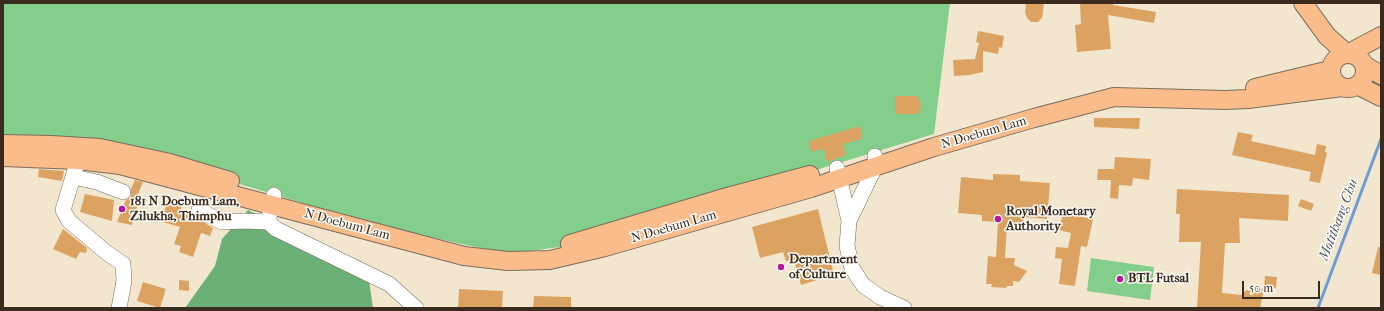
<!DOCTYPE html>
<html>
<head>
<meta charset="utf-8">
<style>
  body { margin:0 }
  #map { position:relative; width:1384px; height:311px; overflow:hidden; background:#f2e7ce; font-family:"IM FELL French Canon",serif }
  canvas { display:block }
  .frame { position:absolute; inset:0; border:4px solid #3b2a1e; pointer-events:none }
  .scale { position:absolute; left:1242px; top:281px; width:78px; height:18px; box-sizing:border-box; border:2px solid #3b2a1e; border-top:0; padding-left:5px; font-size:12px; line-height:14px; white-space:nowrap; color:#3b2a1e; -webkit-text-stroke:3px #fdfcf7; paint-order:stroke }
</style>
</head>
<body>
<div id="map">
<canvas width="1384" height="311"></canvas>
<div class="frame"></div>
<div class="scale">50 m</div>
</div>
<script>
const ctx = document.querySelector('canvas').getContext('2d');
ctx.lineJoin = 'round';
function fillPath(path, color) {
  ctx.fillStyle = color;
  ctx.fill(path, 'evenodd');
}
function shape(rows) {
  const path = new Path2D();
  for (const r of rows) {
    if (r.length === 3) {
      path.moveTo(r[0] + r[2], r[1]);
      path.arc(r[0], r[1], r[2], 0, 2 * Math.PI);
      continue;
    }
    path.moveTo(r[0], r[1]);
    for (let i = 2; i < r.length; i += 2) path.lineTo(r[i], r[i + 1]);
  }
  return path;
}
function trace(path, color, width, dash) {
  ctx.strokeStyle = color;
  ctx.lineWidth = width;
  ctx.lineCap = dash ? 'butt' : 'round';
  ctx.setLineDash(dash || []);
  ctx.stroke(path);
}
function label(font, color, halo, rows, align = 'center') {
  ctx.font = font + ' "IM FELL French Canon",serif';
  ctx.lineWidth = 3;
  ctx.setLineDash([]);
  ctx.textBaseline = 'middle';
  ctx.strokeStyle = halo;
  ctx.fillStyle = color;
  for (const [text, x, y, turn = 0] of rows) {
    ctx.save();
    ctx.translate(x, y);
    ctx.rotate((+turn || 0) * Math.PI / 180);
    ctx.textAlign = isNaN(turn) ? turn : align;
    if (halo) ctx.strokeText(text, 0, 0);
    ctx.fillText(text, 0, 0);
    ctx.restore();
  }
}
fillPath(shape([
  [3,3,950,3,934,134,567,246,530,251,493,251,372,224,170,163,3,142],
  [1091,258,1154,267,1150,300,1087,291]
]), '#84ce8b');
fillPath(shape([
  [248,210,368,273,373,308,185,308,215,266,222,239]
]), '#6bb177');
trace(shape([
  [1318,308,1381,139]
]), '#6d9cd5', 3);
fillPath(shape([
  [1026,3,1044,3,1042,18,1038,22,1031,22,1027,18,1025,12],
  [1080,3,1113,3,1113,5,1156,12,1154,23,1108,15,1111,49,1077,52,1075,25,1081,24],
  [978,31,1004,36,1002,48,999,47,998,54,983,51,983,72,969,75,954,76,953,60,975,59,979,43,976,42],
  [895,96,917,96,920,101,921,107,918,114,895,114],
  [1094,118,1140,118,1139,129,1094,127],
  [860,126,862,139,843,144,846,155,827,162,824,149,811,152,809,141],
  [1238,132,1253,135,1251,141,1315,155,1317,144,1326,146,1325,152,1327,153,1320,183,1309,181,1311,172,1232,155],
  [1115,157,1151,159,1149,180,1133,178,1132,186,1119,185,1118,199,1110,198,1111,180,1097,180,1098,169,1114,169],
  [39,169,64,171,62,181,38,177],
  [993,174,1020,175,1020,181,1050,183,1047,219,1024,217,1024,224,1007,223,1005,258,1015,258,1014,265,1027,271,1019,282,1013,281,1013,286,1007,286,1006,288,991,287,992,284,986,284,988,256,996,257,998,222,982,221,982,215,958,213,961,177,993,180],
  [135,180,143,182,136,199,139,200,132,225,117,222,126,200,131,196,131,189],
  [1177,189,1289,195,1288,221,1239,218,1240,243,1225,243,1222,293,1242,295,1243,292,1245,292,1246,290,1250,291,1250,288,1252,289,1253,286,1264,289,1260,308,1197,308,1201,242,1179,242,1180,214,1176,214],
  [85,194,114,200,112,221,80,212],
  [1301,199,1314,204,1311,211,1298,206],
  [167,202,182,207,180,211,192,215,213,228,210,236,201,233,193,257,179,252,181,246,174,244,180,227,163,222,165,216,163,216],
  [818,209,834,275,801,285,794,260,786,261,783,252,760,258,752,227],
  [1063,213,1093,219,1087,247,1081,246,1075,286,1059,284,1062,259,1055,258,1056,247,1068,248,1071,233,1059,230],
  [63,229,87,248,86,253,80,252,76,259,53,249],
  [1378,247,1381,247,1381,275,1372,273],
  [1265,276,1277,277,1276,288,1264,287],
  [179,280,189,281,189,291,179,290],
  [143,282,166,289,160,308,137,301],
  [459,289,503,291,502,308,458,308],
  [534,296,571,297,571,308,533,308]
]), '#dba262');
const minor = shape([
  [78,160,63,210,69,221,107,253,123,264,124,281,119,308],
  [837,168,849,221,847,246,852,268,863,285,880,297,904,308],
  [73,177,97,182,123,192],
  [274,195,268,222,276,229,389,284,416,308],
  [199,210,222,222,243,221,268,222],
  [849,221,876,165,875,156]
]);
const major = shape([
  [1303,3,1327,36,1346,53],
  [1349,53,1381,36],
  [1348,71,17],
  [1364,65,1381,75],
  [1357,85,1381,97],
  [1255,88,1330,70],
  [3,144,51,145,100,148,170,163,230,181],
  [3,157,78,160,120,165,464,256,508,261,550,260,605,247,811,188,934,147,1034,118,1114,97,1225,100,1248,99,1342,87],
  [570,244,720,199,810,175]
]);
trace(minor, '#7b6c5c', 16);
trace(major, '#7b6c5c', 20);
trace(minor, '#fff', 15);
trace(major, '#f9bc8a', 18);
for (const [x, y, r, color] of [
  [122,209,4,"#b5179e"],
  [998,219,4,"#b5179e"],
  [781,267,4,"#b5179e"],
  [1120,279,4,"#b5179e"]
]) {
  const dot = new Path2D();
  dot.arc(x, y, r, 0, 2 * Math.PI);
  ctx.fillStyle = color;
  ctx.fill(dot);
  trace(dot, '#fdfcf7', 1.5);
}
label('13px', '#3b2a1e', '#fdfcf7', [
  ["N Doebum Lam",984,133,-16],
  ["N Doebum Lam",347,225,15],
  ["N Doebum Lam",674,227,-16]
]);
label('bold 13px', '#3b2a1e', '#fdfcf7', [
  ["181 N Doebum Lam,",130,202],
  ["Zilukha, Thimphu",130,217],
  ["Royal Monetary",1006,212],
  ["Authority",1006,227],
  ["Department",789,260],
  ["of Culture",789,275],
  ["BTL Futsal",1128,279]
], 'left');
label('italic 14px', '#4f5867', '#fdfcf7', [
  ["Motithang Chu",1339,220,-69]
]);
</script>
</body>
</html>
